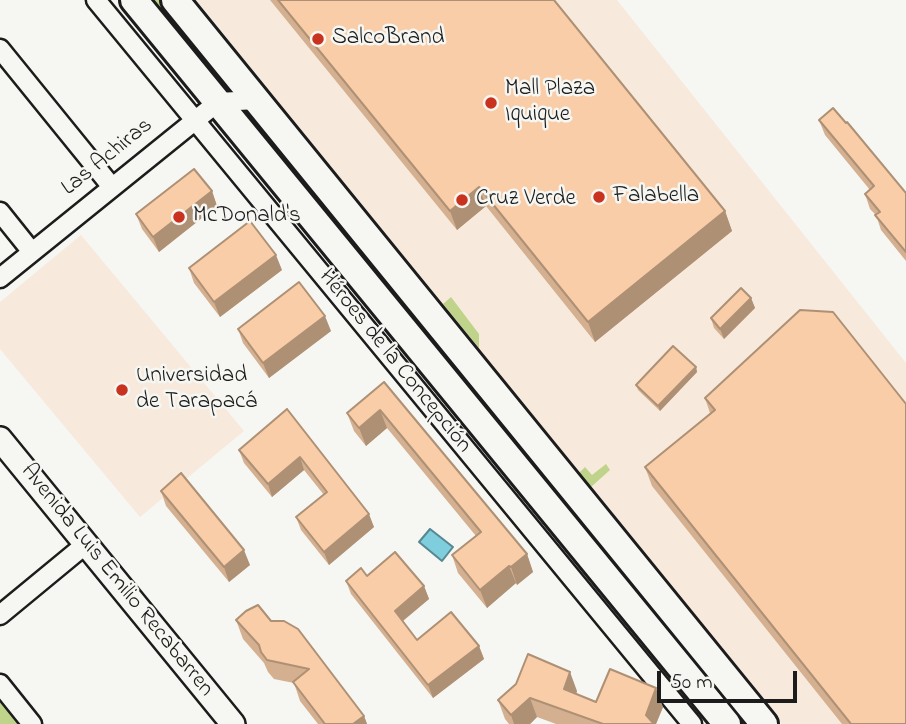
<!DOCTYPE html>
<html>
<head>
<meta charset="utf-8">
<style>
  body { margin:0 }
  #map { position:relative; width:906px; height:724px; overflow:hidden; background:#f6f6f2; font-family:"Indie Flower",sans-serif }
  canvas { display:block }
  .scale { position:absolute; left:657px; top:671px; width:140px; height:32px; box-sizing:border-box; border:4px solid #1c1c1c; border-top:0; padding-left:9px; font-size:21px; line-height:24px; white-space:nowrap; color:#1c1c1c; -webkit-text-stroke:5px #f6f6f2; paint-order:stroke }
</style>
</head>
<body>
<div id="map">
<canvas width="906" height="724"></canvas>
<div class="scale">50 m</div>
</div>
<script>
const ctx = document.querySelector('canvas').getContext('2d');
ctx.lineJoin = 'round';
function fillPath(path, color) {
  ctx.fillStyle = color;
  ctx.fill(path, 'evenodd');
}
function shape(rows) {
  const path = new Path2D();
  for (const r of rows) {
    path.moveTo(r[0], r[1]);
    for (let i = 2; i < r.length; i += 2) path.lineTo(r[i], r[i + 1]);
  }
  return path;
}
function trace(path, color, width, dash) {
  ctx.strokeStyle = color;
  ctx.lineWidth = width;
  ctx.lineCap = dash ? 'butt' : 'round';
  ctx.setLineDash(dash || []);
  ctx.stroke(path);
}
function label(font, color, halo, rows, align = 'center') {
  ctx.font = font + ' "Indie Flower",sans-serif';
  ctx.lineWidth = 5;
  ctx.setLineDash([]);
  ctx.textBaseline = 'middle';
  ctx.strokeStyle = halo;
  ctx.fillStyle = color;
  for (const [text, x, y, turn = 0] of rows) {
    ctx.save();
    ctx.translate(x, y);
    ctx.rotate((+turn || 0) * Math.PI / 180);
    ctx.textAlign = isNaN(turn) ? turn : align;
    if (halo) ctx.strokeText(text, 0, 0);
    ctx.fillText(text, 0, 0);
    ctx.restore();
  }
}
fillPath(shape([
  [196,0,617,0,906,363,906,724,782,724],
  [81,235,244,431,140,517,0,349,0,302]
]), '#f7eadc');
fillPath(shape([
  [152,0,159,0,216,70,212,73],
  [263,135,286,156,340,223,321,208,261,136],
  [451,297,479,334,479,348,443,304],
  [606,464,610,470,591,487,579,473,585,467,592,475],
  [598,540,647,599,637,599,593,545],
  [679,650,718,687,749,724,740,724],
  [0,698,21,724,0,724]
]), '#bfd48a');
const water = shape([
  [430,529,453,547,442,561,419,542,430,529]
]);
fillPath(water, '#7fcedd');
trace(water, '#578790', 2);
const minor = shape([
  [96,0,692,724],
  [0,49,112,187],
  [0,212,32,252],
  [0,278,218,102,257,100],
  [0,615,86,544],
  [0,684,32,724]
]);
const tertiary = shape([
  [0,439,233,724]
]);
const secondary = shape([
  [134,0,727,724],
  [175,0,764,724]
]);
trace(minor, '#1c1c1c', 23);
trace(tertiary, '#1c1c1c', 28);
trace(secondary, '#1c1c1c', 32);
trace(minor, '#f6f6f2', 18);
trace(tertiary, '#f6f6f2', 23);
trace(secondary, '#f6f6f2', 26);
fillPath(shape([
  [270,0,554,0,725,211,732,231,595,342,486,206,457,230],
  [819,120,906,193,906,261,881,230,876,215,870,209,865,194,870,190,825,135],
  [212,191,217,206,159,252,142,229,136,214],
  [189,268,282,270,220,317,194,283],
  [751,298,755,308,724,339,714,328,711,318],
  [800,310,906,724,842,724,652,486,645,467,710,413,705,398],
  [238,329,331,331,269,378,243,343],
  [696,367,697,372,660,411,638,390,636,385],
  [384,382,527,554,533,572,517,585,516,583,487,608,458,573,452,555,476,536,387,428,366,446,354,431,347,413],
  [287,409,374,527,329,565,301,530,296,517,324,495,304,470,272,497,244,463,239,450],
  [161,491,250,565,229,582,166,506],
  [346,581,424,586,429,599,403,621,417,640,479,646,484,659,433,698,351,594],
  [236,620,271,621,364,716,367,724,318,724,300,701,294,683,274,679,268,672,264,663,243,639],
  [577,691,576,694,596,702,663,707,656,724,556,724,537,717,530,724,509,724,505,719,498,700]
]), '#d5b090');
fillPath(shape([
  [479,187,486,206,457,230,450,211],
  [212,191,217,206,159,252,153,237],
  [725,211,732,231,595,342,588,322],
  [276,255,282,270,220,317,214,302],
  [751,298,755,308,724,339,720,329],
  [325,316,331,331,269,378,263,363],
  [696,367,697,372,660,411,658,406],
  [380,410,387,428,366,446,359,428],
  [300,457,304,470,272,497,268,484],
  [369,514,374,527,329,565,324,552],
  [244,550,250,565,229,582,224,567],
  [527,554,533,572,517,585,511,567],
  [509,566,516,583,487,608,480,590],
  [424,586,429,599,399,624,395,611],
  [479,646,484,659,433,698,428,685],
  [570,672,577,691,571,708,564,689],
  [656,688,663,707,656,724,649,724,646,715],
  [530,698,537,717,530,724,514,724,511,715],
  [364,716,367,724,353,724]
]), '#ae9075');
const building = shape([
  [278,0,554,0,725,211,588,322,479,187,450,211,278,0],
  [833,108,846,123,847,122,906,193,906,252,875,215,880,212,865,194,874,186,819,120,833,108],
  [194,169,212,191,153,237,136,214,194,169],
  [250,221,276,255,214,302,189,268,250,221],
  [299,282,325,316,263,363,238,329,299,282],
  [741,288,751,298,720,329,711,318,741,288],
  [800,310,833,312,906,404,906,724,851,724,645,467,715,410,705,398,800,310],
  [673,346,696,367,658,406,636,385,673,346],
  [384,382,527,554,511,567,509,566,480,590,452,555,481,532,380,410,359,428,347,413,384,382],
  [287,409,369,514,324,552,296,517,327,492,300,457,268,484,239,450,287,409],
  [181,473,244,550,224,567,161,491,181,473],
  [395,552,424,586,395,611,417,640,451,612,479,646,428,685,346,581,361,568,367,576,395,552],
  [258,605,271,621,284,621,298,629,364,716,353,724,325,724,293,682,309,669,267,660,261,652,259,645,236,620,246,611,258,605],
  [528,654,570,672,564,689,596,702,610,669,656,688,646,715,654,724,603,724,530,698,511,715,498,700,516,684,528,654]
]);
fillPath(building, '#f8cda7');
trace(building, '#ae9075', 2);
for (const [x, y, r, color] of [
  [318,39,7,"#c8321e"],
  [491,103,7,"#c8321e"],
  [599,197,7,"#c8321e"],
  [462,200,7,"#c8321e"],
  [179,217,7,"#c8321e"],
  [122,390,7,"#c8321e"]
]) {
  const dot = new Path2D();
  dot.arc(x, y, r, 0, 2 * Math.PI);
  ctx.fillStyle = color;
  ctx.fill(dot);
  trace(dot, '#f6f6f2', 2.5);
}
label('23px', '#1c1c1c', '#f6f6f2', [
  ["SalcoBrand",332,39],
  ["Mall Plaza",505,90],
  ["Iquique",505,116],
  ["Falabella",613,197],
  ["Cruz Verde",476,200],
  ["McDonald's",193,217],
  ["Universidad",136,377],
  ["de Tarapacá",136,403]
], 'left');
label('23px', '#1c1c1c', '#f6f6f2', [
  ["Las Achiras",108,158,-39],
  ["Héroes de la Concepción",394,362,51],
  ["Avenida Luis Emilio Recabarren",116,581,51]
]);
</script>
</body>
</html>
